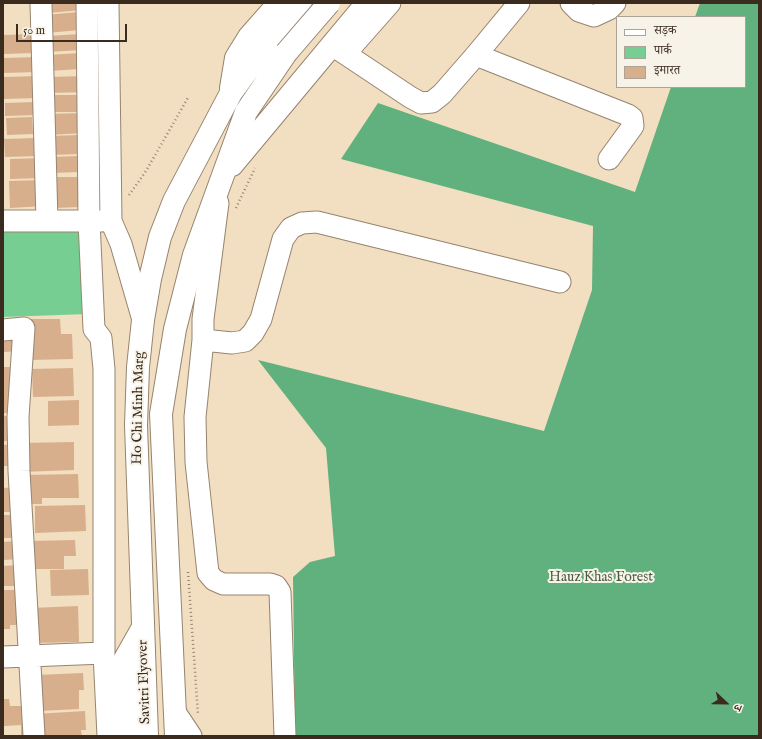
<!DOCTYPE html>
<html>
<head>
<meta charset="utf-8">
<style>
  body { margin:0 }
  #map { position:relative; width:762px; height:739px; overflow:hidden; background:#f2dec0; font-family:"IM FELL English","Noto Serif Devanagari",serif }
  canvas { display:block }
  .frame { position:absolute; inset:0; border:4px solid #3b2a1e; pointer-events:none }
  .legend { position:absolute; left:616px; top:16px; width:130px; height:72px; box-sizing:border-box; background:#f7f3e8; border:1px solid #aca397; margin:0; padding:5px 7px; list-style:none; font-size:12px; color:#3b2a1e }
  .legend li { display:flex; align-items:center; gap:8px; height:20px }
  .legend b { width:20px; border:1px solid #aca397 }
  .north { position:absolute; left:706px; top:683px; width:40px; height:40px; -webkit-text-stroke:3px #f7f3e8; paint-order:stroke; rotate:112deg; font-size:11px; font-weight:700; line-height:16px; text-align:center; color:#3b2a1e }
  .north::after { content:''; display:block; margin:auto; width:14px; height:18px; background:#3b2a1e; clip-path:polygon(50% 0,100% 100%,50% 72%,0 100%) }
  .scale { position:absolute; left:16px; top:24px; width:111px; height:18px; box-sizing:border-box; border:2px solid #3b2a1e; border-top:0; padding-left:5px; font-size:12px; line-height:14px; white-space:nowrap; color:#3b2a1e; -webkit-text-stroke:3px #f7f3e8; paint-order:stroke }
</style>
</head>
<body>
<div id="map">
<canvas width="762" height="739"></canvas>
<div class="frame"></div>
<ul class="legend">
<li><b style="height:5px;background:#fff"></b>सड़क</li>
<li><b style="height:11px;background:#76ce93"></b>पार्क</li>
<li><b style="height:11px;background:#d7af8c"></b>इमारत</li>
</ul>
<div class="north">उ</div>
<div class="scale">50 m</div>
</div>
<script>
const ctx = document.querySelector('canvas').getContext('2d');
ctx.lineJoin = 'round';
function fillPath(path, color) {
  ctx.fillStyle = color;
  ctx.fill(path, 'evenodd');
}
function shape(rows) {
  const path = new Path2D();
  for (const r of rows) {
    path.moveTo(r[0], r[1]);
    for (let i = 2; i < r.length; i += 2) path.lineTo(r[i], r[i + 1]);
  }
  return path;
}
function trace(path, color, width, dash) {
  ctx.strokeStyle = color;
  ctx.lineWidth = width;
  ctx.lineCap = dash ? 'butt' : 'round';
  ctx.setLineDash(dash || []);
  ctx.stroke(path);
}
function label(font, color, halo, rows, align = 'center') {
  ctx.font = font + ' "IM FELL English",serif';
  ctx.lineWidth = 4;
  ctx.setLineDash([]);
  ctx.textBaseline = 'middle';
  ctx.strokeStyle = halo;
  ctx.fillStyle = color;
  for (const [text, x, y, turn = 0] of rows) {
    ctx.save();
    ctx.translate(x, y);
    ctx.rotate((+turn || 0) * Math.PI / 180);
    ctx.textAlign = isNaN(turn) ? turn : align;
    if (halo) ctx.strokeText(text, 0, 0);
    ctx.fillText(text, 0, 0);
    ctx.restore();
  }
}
fillPath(shape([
  [3,231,88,231,88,314,3,317]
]), '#76ce93');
fillPath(shape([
  [700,3,759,3,759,736,295,736,293,577,310,562,335,556,326,448,258,360,544,431,592,290,593,226,341,159,378,103,635,192,671,87,745,87,745,17,695,17]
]), '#60b17d');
fillPath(shape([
  [46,3,81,3,82,10,47,13],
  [79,12,80,30,46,33,45,15],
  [34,34,34,53,3,54,3,35],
  [81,34,82,50,47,52,47,36],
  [81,53,81,69,48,71,47,55],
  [38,57,38,72,3,73,3,58],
  [39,76,39,98,3,99,3,77],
  [86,76,86,92,48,93,48,77],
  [51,95,80,95,80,112,50,112],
  [35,102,36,115,5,116,5,103],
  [84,113,85,133,47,135,46,114],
  [32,117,33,134,7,135,6,118],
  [80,135,81,154,50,155,49,136],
  [37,138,38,156,5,157,4,139],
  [79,156,79,172,52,173,51,157],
  [44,158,44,178,10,179,10,159],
  [52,177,80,177,81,207,53,208],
  [43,180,44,206,10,208,9,181],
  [30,319,60,319,61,334,72,334,73,359,31,360],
  [3,331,20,331,21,351,3,352],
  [3,367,11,367,12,413,3,413],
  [73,368,74,396,33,397,32,369],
  [79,400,79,425,48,426,48,401],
  [3,416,10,416,11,441,3,441],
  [74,442,74,470,21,472,21,443],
  [15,444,15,466,3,466,3,445],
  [78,474,79,498,42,498,42,504,25,504,25,475],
  [16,487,16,512,3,512,3,488],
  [85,505,86,531,35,533,35,506],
  [3,515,15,515,15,538,3,538],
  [75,540,76,556,64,556,64,569,31,569,30,541],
  [16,541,20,559,3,560,3,542],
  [18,565,19,586,3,586,3,566],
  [88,569,89,595,51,596,50,570],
  [3,590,21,590,22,625,10,625,10,629,3,629],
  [78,606,79,642,32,643,31,608],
  [83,673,84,690,79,690,79,709,38,711,36,675],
  [3,699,9,699,10,706,24,706,31,736,21,736,21,725,4,726],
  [85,711,86,730,81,730,82,736,37,736,35,714]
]), '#d7af8c');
const minor = shape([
  [41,3,47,221],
  [87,3,89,221,94,329,101,338,104,369,104,653,108,736],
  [108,3,111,221,121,244,143,320],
  [571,3,579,11,594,16,609,9,615,3],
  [332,45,410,97,421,103,432,102,442,94,476,55,519,3],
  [345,54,390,3],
  [476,55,628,115,632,118,633,126,609,159],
  [218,203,203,319,203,340,195,417,196,462,208,573,214,580,223,584,270,584,276,586,280,592,285,736],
  [3,221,102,221],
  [3,330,24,328,18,417,19,471,34,736],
  [203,340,232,343,245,341,253,333,261,319,283,239,291,228,302,223,317,222,560,282],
  [3,657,104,653],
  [175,712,191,736],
  [127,736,125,658,142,628]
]);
const major = shape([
  [231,88,236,58,249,37,279,3],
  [232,165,367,3],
  [147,736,136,425,138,367,143,320,150,279,160,237,174,201,231,93,274,34,301,3],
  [176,736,161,414,175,329,194,255,246,112,286,53]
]);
trace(minor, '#96846f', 23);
trace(major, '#96846f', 24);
trace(shape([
  [129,195,146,171,189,96],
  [236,208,255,168],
  [188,572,198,714]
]), '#96846f', 2.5, [1, 3]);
trace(minor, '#fff', 21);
trace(major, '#fff', 22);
const majorBridge = shape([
  [286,53,329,3]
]);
trace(majorBridge, '#96846f', 24, []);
trace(majorBridge, '#fff', 22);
label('14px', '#3b2a1e', '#f7f3e8', [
  ["Ho Chi Minh Marg",139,408,-89],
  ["Savitri Flyover",145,682,-92]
]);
label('14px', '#4d5b41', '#f7f3e8', [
  ["Hauz Khas Forest",601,578]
]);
</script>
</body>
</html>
